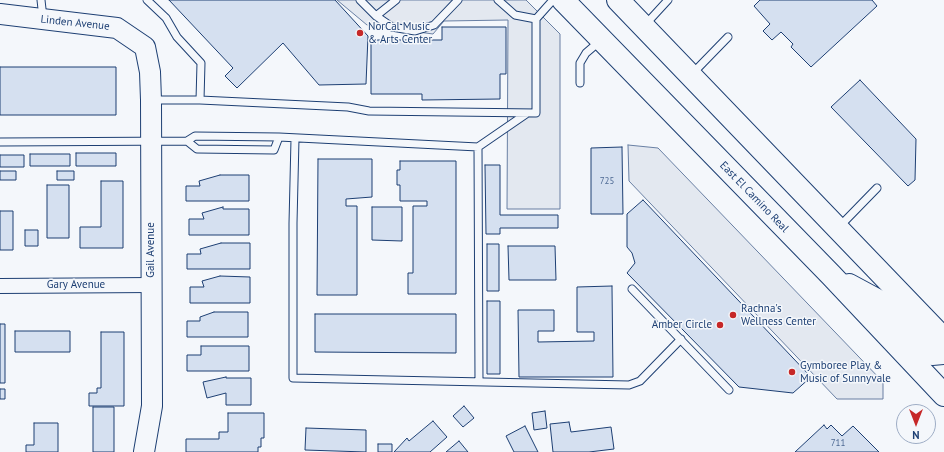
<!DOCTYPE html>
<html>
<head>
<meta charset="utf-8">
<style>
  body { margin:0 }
  #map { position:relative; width:944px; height:452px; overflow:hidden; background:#f4f7fb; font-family:"PT Sans",sans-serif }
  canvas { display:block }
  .north { position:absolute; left:896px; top:404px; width:40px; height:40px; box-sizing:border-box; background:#f4f7fb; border:1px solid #9eadc5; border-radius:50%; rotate:180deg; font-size:11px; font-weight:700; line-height:16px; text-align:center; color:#1d3f73 }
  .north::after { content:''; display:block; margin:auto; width:14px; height:18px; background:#c62828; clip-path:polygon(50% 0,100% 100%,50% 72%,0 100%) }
</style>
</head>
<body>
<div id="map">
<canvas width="944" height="452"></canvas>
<div class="north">N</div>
</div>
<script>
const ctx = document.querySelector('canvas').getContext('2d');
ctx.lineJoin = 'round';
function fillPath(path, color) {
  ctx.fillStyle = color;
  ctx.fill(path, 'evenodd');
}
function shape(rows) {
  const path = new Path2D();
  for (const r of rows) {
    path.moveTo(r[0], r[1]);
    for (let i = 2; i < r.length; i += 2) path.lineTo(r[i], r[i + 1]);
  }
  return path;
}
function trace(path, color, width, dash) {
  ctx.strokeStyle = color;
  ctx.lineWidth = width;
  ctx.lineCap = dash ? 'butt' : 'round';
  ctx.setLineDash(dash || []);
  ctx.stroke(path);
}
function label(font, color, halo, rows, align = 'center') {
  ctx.font = font + ' "PT Sans",sans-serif';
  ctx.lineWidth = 3;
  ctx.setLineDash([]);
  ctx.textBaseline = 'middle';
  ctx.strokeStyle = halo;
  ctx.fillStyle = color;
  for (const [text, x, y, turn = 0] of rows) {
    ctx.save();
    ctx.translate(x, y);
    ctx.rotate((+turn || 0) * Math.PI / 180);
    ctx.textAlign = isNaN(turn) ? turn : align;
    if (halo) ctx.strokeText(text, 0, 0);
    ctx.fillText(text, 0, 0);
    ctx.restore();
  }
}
const parking = shape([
  [337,0,526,0,560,34,560,209,507,209,508,20,444,21,433,34,367,25,337,0],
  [628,145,658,148,883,382,883,399,837,399,629,181,628,145]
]);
fillPath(parking, '#e3e8f0');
trace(parking, '#687fa3', 1);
const building = shape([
  [169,0,335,0,368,36,366,84,319,85,283,43,237,88,225,76,233,68,169,0],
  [760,0,872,0,877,6,811,67,791,47,793,44,781,32,772,40,763,31,770,24,754,6,760,0],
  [442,27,506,27,506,74,500,74,500,99,422,100,422,94,371,94,371,40,442,40,442,27],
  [0,67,116,67,116,115,0,115,0,67],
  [860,80,916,139,915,180,908,186,831,107,860,80],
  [622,147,623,214,591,214,591,148,622,147],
  [76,153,116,153,116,166,76,166,76,153],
  [30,154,70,154,70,166,30,166,30,154],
  [0,155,24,155,24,167,0,167,0,155],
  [318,159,372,159,372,197,346,199,346,206,357,206,357,295,317,295,318,159],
  [400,161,456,161,456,294,408,294,408,273,413,273,413,206,427,206,427,201,400,201,400,185,397,185,397,170,400,170,400,161],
  [485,165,500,165,500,215,558,215,558,228,500,228,500,234,486,234,485,165],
  [0,171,16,171,16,180,0,180,0,171],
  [57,171,74,171,74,180,57,180,57,171],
  [220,175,249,175,249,201,186,201,186,186,200,186,199,181,220,175],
  [101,181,123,181,123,248,80,248,80,227,101,227,101,181],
  [47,185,69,185,69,238,47,238,47,185],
  [643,200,811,377,793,393,739,387,627,273,635,263,632,253,627,247,627,214,643,200],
  [223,207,223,209,249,209,249,235,189,235,189,219,204,219,202,213,223,207],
  [372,207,402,207,402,241,372,240,372,207],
  [0,211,13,211,13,250,0,250,0,211],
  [25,230,38,230,38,246,25,246,25,230],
  [221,243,250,243,250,269,187,269,187,254,201,254,200,249,221,243],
  [487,244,499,244,499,291,487,291,487,244],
  [508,246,555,246,556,280,509,280,508,246],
  [220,276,250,277,250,303,190,303,190,287,204,287,202,281,220,276],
  [612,286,613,377,519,377,518,310,554,310,554,331,538,331,538,342,594,341,594,332,577,332,577,287,612,286],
  [487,301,500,301,500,374,487,374,487,301],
  [214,312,248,312,248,337,187,337,187,321,200,321,200,317,214,312],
  [315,314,456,314,456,353,315,352,315,314],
  [0,324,5,324,5,383,0,383,0,324],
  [15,331,70,331,70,352,15,352,15,331],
  [101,332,124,332,124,406,89,406,89,393,97,393,97,388,101,388,101,332],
  [201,346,249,346,249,371,187,371,187,355,201,355,201,346],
  [226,377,226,378,251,378,251,405,226,405,226,393,207,398,203,382,226,377],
  [0,389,5,389,5,399,0,399,0,389],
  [464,406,474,418,463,427,453,416,464,406],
  [93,407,114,407,114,452,93,452,93,407],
  [545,411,547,428,534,430,532,413,545,411],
  [228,413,264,413,264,438,261,438,261,447,258,447,258,452,186,452,186,439,219,439,219,432,228,432,228,413],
  [433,421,447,437,430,452,394,452,407,438,409,441,433,421],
  [569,422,571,432,611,427,614,449,589,452,553,452,550,424,569,422],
  [34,423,58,423,58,452,26,452,26,445,34,445,34,423],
  [824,425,827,429,831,425,842,436,853,426,879,452,795,452,824,425],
  [525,426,538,452,514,452,506,436,525,426],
  [306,428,366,430,366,452,305,450,306,428],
  [459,441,468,452,446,452,459,441],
  [378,444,392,444,392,452,378,452,378,444]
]);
fillPath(building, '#d5e0f0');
trace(building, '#1d3f73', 1);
const lane = shape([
  [41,0,43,18],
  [147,0,166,18,177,37,201,63,200,100],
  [360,0,376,16,396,0],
  [498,0,515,15,536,19],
  [376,16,392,27,415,31,434,25,458,0],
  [645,25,668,0],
  [692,74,728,37],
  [580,83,580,63,586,53,600,41],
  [152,100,200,100,348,107,369,111,536,113,536,19,553,0],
  [295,139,293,223,293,378,629,385,640,381,681,339],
  [187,141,197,149,274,150,279,137],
  [0,142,187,141,195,136,279,137,478,147,479,382],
  [478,147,526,114],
  [839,227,877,188],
  [632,289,729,390]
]);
const street = shape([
  [0,286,152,285]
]);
const secondary = shape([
  [0,14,117,28,145,47,150,72,151,100,152,406,144,452]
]);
const primary = shape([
  [563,0,831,275,944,395],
  [618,0,944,339],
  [849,285,875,299,932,354,944,353]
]);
trace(lane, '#1d3f73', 9);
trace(street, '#1d3f73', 16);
trace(secondary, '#1d3f73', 22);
trace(primary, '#1d3f73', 24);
trace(lane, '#f4f7fb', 7);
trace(street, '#f4f7fb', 14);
trace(secondary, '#f4f7fb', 20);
trace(primary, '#f4f7fb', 22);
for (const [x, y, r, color] of [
  [360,33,4,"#c62828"],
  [733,315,4,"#c62828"],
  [720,325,4,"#c62828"],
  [792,372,4,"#c62828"]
]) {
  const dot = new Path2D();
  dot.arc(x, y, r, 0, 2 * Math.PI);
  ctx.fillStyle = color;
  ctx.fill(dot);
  trace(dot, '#f4f7fb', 1.5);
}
label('9px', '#4b6792', null, [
  ["725",607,181],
  ["711",838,443]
]);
label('11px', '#1d3f73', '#f4f7fb', [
  ["Linden Avenue",75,23,6],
  ["East El Camino Real",754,197,46],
  ["Gail Avenue",151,250,-90],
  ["Gary Avenue",76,285]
]);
label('11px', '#1d3f73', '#f4f7fb', [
  ["NorCal Music",368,27],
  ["& Arts Center",368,40],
  ["Rachna's",741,309],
  ["Wellness Center",741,322],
  ["Amber Circle",712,325,"right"],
  ["Gymboree Play &",800,366],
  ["Music of Sunnyvale",800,379]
], 'left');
</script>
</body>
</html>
